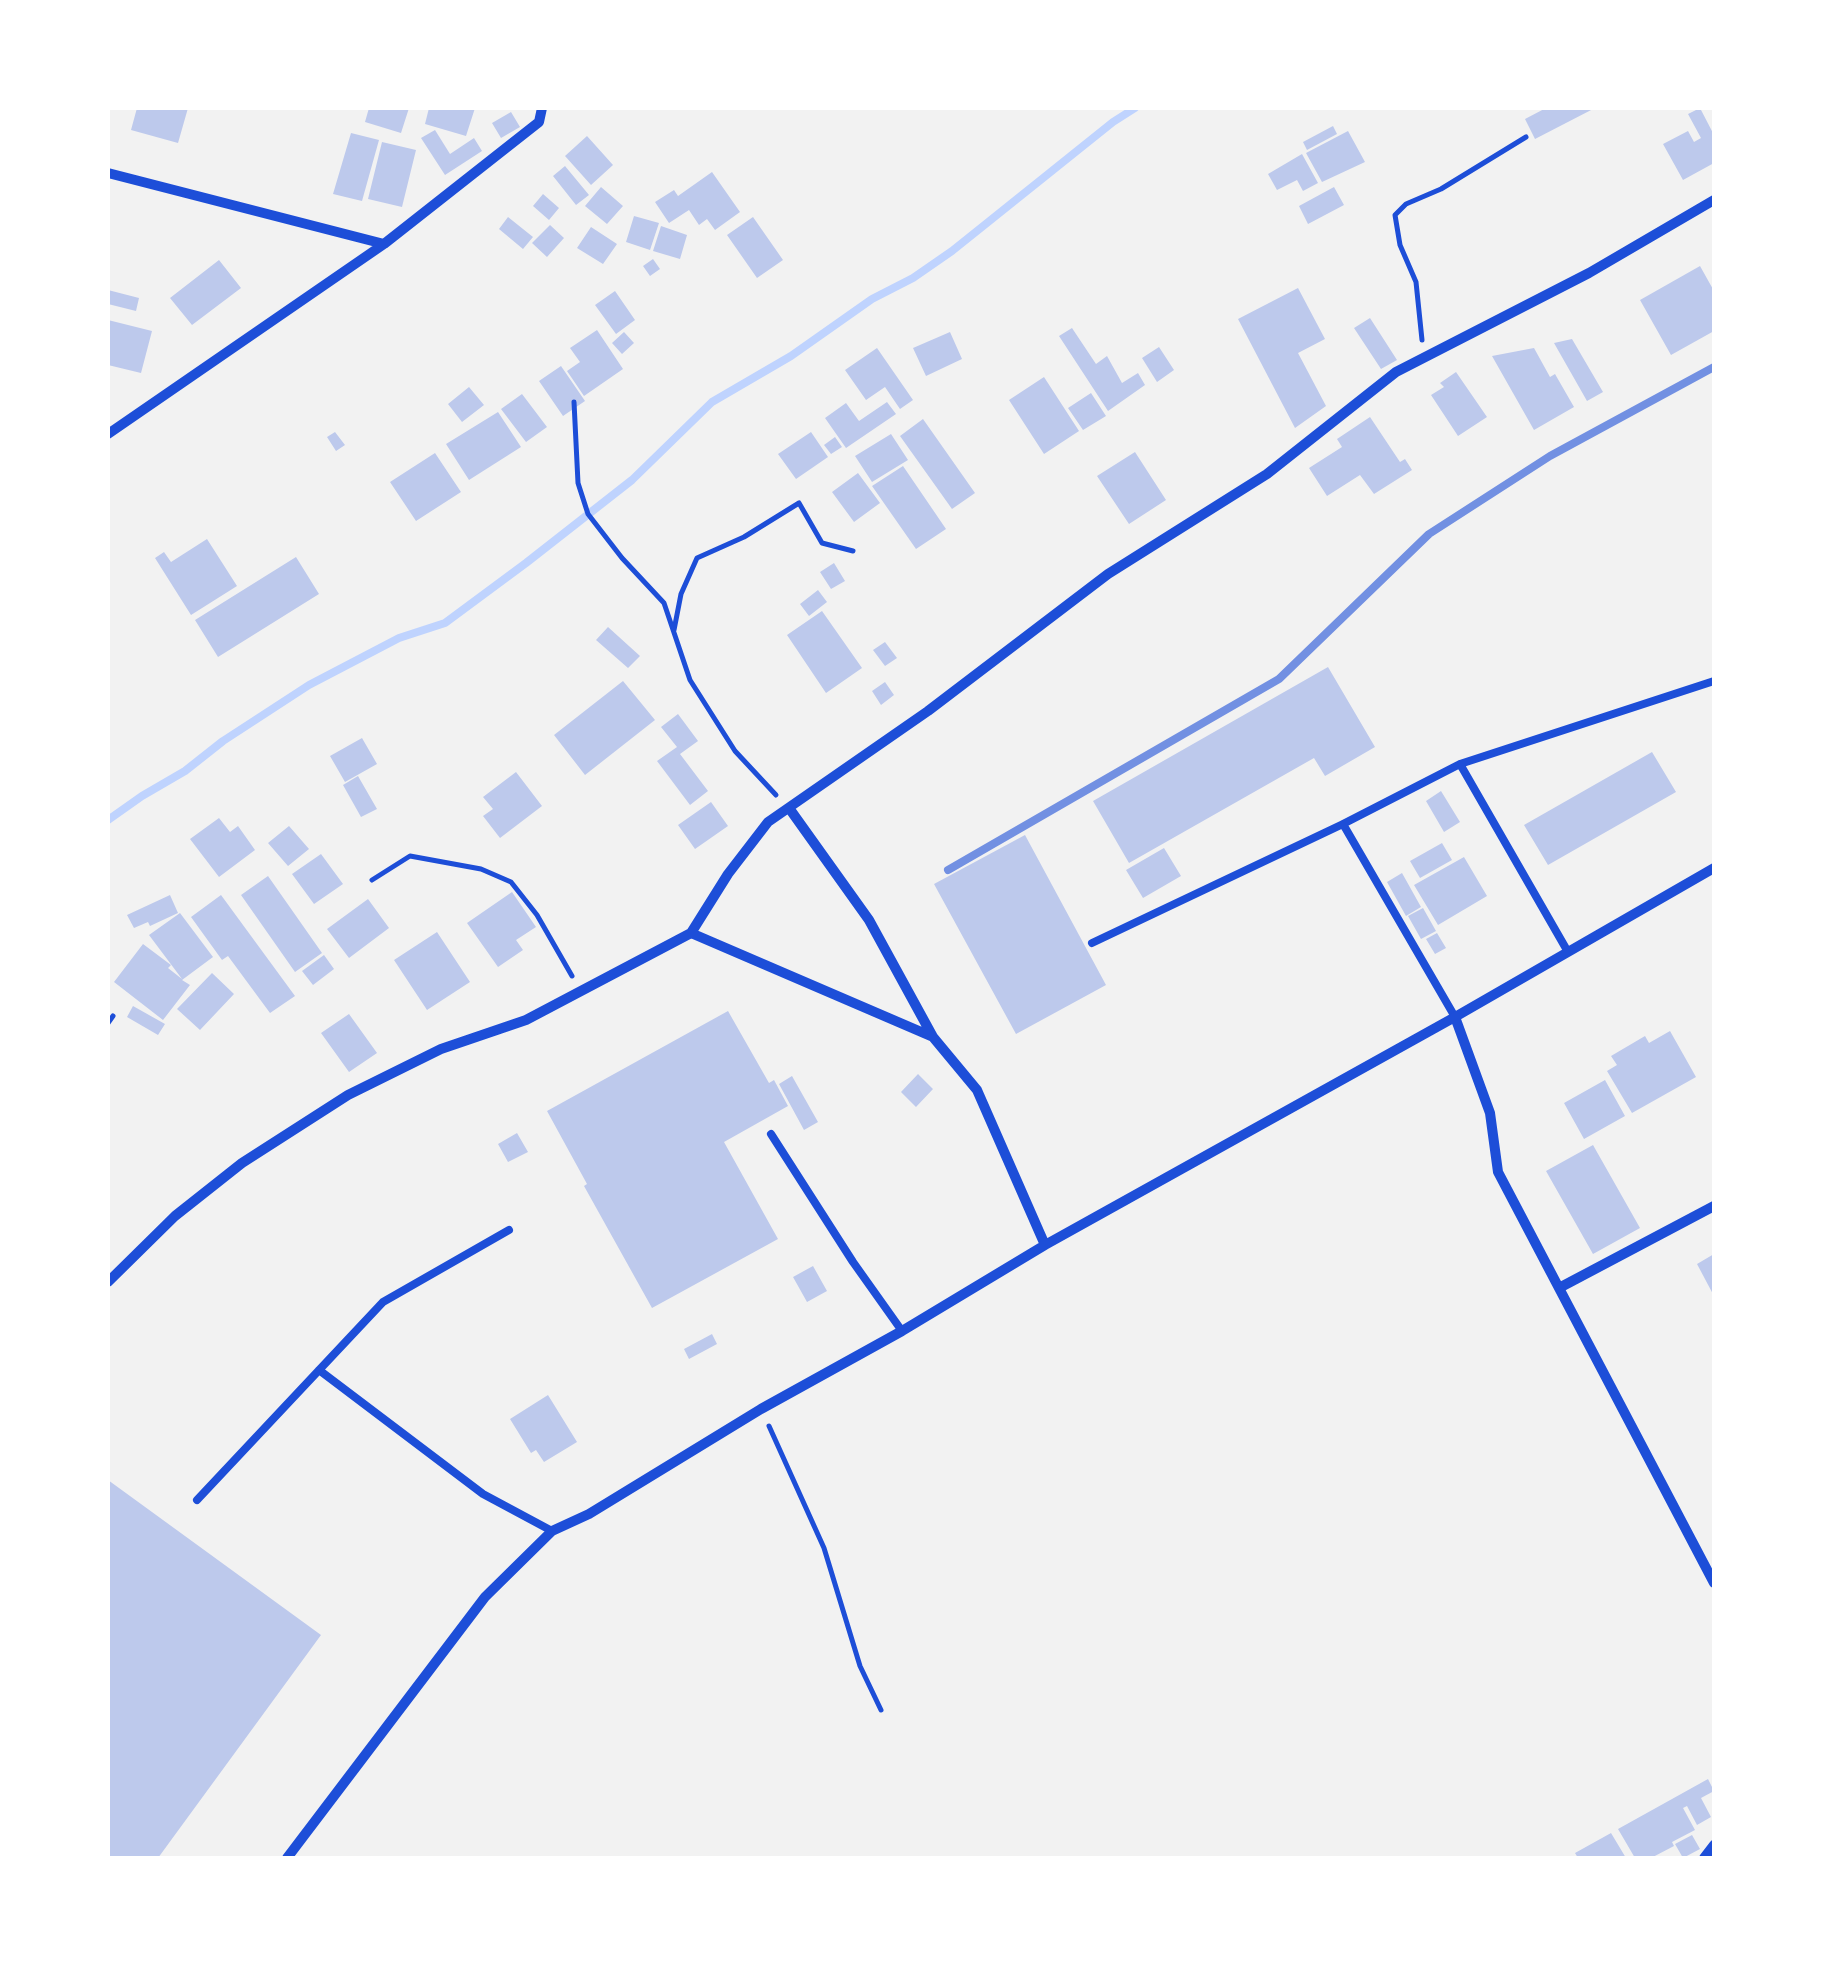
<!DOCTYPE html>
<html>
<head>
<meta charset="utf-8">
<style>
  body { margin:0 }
  #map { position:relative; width:1822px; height:1966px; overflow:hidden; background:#f2f2f2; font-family:"IBM Plex Sans",sans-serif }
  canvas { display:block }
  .frame { position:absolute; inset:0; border:110px solid #fff; pointer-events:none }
</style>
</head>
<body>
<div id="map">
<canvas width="1822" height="1966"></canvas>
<div class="frame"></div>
</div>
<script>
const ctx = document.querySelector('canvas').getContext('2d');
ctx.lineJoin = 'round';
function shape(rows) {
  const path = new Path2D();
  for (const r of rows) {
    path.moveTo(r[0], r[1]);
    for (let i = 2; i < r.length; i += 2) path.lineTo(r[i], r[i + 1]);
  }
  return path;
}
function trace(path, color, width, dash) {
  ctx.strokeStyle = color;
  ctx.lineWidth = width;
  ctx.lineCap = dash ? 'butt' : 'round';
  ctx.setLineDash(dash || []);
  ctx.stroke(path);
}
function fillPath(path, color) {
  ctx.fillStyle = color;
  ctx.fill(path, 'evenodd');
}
trace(shape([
  [108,820,142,796,185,771,223,741,309,685,399,638,445,623,526,563,632,480,712,402,791,356,872,299,913,278,952,251,1113,122,1135,108]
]), '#bfd3fe', 8);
fillPath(shape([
  [137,108,188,108,178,143,131,130],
  [369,108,409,108,401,133,365,122],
  [429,108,475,108,466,136,425,124],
  [1546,108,1554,108,1556,110,1560,108,1595,108,1535,139,1525,119],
  [1700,108,1714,135,1714,163,1683,180,1663,144,1688,131,1694,142,1701,138,1688,114],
  [511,112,520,127,501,138,492,123],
  [1333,126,1337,134,1307,150,1303,142],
  [435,130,450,154,474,138,482,151,445,175,421,138],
  [1348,131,1365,162,1322,182,1306,153],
  [351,133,379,140,362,201,333,194],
  [587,136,613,165,591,185,565,156],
  [382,142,416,150,402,207,368,199],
  [1302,154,1318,183,1303,191,1297,180,1277,190,1268,174],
  [565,166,589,195,576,205,553,176],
  [712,172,740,212,715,230,707,219,699,225,689,210,669,223,655,202,674,190,678,196],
  [601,187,623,206,607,224,585,206],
  [1334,187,1344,205,1308,224,1299,206],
  [543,194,559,208,549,220,533,206],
  [634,216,659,223,650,250,626,242],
  [508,217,533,237,523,249,499,229],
  [753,217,783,260,757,278,727,235],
  [550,225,564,238,547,257,532,243],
  [661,226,687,235,680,259,653,251],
  [591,227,617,244,603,264,577,248],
  [653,259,660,269,650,276,643,266],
  [219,260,241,288,192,325,170,298],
  [1700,266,1714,291,1714,331,1671,355,1640,300],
  [1298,288,1325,339,1298,353,1326,406,1295,428,1238,319],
  [108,290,139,298,136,311,108,304],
  [615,291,635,320,616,334,595,305],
  [1370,318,1397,360,1381,369,1354,328],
  [108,320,152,331,141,373,108,365],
  [1072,328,1096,364,1107,356,1122,383,1138,373,1145,385,1108,411,1059,336],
  [597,330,623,369,584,396,567,371,580,362,570,348],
  [624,332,634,343,622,354,612,343],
  [950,332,962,359,926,376,913,348],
  [1572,339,1603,392,1587,401,1554,343],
  [1159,347,1174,370,1157,382,1142,358],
  [877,348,913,400,900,409,885,387,866,400,845,370],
  [1534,348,1550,377,1555,374,1574,407,1534,430,1492,356],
  [561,366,585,401,563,416,539,381],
  [1456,372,1487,417,1458,436,1431,395,1444,387,1440,383],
  [1044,377,1079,431,1044,454,1009,400],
  [469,387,484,405,462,422,448,404],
  [1091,393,1106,416,1083,430,1068,408],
  [522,394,547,427,526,442,501,409],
  [887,402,896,414,846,448,825,418,846,403,859,421],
  [498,412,521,447,469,480,446,444],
  [1370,417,1400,462,1405,459,1412,470,1374,494,1360,475,1327,496,1309,468,1342,447,1337,439],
  [923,419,975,493,952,509,900,436],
  [335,432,345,445,336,451,327,437],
  [811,432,828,457,796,479,778,454],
  [891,434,908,460,872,482,855,456],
  [835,437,842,447,831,454,824,445],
  [1135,452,1166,500,1129,524,1097,476],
  [435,453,461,492,416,521,390,482],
  [903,466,946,529,916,549,872,486],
  [858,473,880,503,854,522,832,492],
  [207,539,237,586,191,615,155,558,164,552,171,562],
  [296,557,319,594,218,657,195,620],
  [834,563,845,581,831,589,820,572],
  [818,590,827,602,809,616,800,604],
  [822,611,862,668,826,693,787,635],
  [608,627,640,656,628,668,596,640],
  [885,642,897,658,885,666,873,650],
  [1328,667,1375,747,1325,776,1314,758,1129,863,1093,801],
  [623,681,655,720,585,775,554,735],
  [885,682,894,695,881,705,872,691],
  [678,714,698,741,680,754,708,791,690,805,657,761,677,747,661,727],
  [362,738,377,764,345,782,330,756],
  [1652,752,1676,792,1548,865,1524,825],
  [516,772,542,806,500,838,483,816,493,809,483,797],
  [358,776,377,809,361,817,343,785],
  [1441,791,1460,822,1444,832,1426,801],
  [711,802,728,826,695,849,678,825],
  [219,818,230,832,238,826,255,850,219,877,190,839],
  [289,826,309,849,288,866,268,843],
  [1025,835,1106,985,1016,1034,934,884],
  [1442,843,1452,860,1420,878,1410,861],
  [1164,848,1181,876,1143,898,1126,870],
  [321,854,343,884,314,904,292,874],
  [1464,857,1487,896,1438,925,1414,885],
  [1402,873,1421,907,1406,916,1387,882],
  [268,876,322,953,295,972,241,895],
  [512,892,536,927,516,940,523,950,498,967,467,923],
  [170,895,178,913,150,926,148,922,134,928,127,915],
  [221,895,295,996,270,1013,228,956,222,960,191,917],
  [368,899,389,928,349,958,327,929],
  [1423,908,1436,931,1421,939,1408,916],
  [180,913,213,957,182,980,190,985,163,1020,114,982,143,944,171,965,168,968,182,979,149,935],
  [437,932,470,982,427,1010,394,960],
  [1437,933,1446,948,1435,954,1426,939],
  [324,955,334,969,313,985,302,971],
  [212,973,234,994,200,1030,177,1009],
  [133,1006,165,1024,158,1035,127,1017],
  [728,1011,769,1083,774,1080,788,1106,724,1142,778,1239,652,1308,584,1186,587,1184,547,1111],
  [349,1014,377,1053,349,1072,321,1033],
  [1670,1031,1696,1077,1632,1113,1607,1071,1617,1065,1611,1056,1645,1036,1649,1043],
  [918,1074,933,1089,916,1107,901,1092],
  [792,1076,818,1122,804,1130,779,1084],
  [1605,1080,1625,1116,1584,1139,1564,1103],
  [517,1133,528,1152,508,1162,498,1144],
  [1593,1145,1640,1228,1593,1254,1546,1171],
  [1714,1254,1714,1296,1697,1264],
  [813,1266,827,1291,807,1302,793,1277],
  [712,1334,717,1344,689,1359,684,1349],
  [548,1395,577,1442,544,1462,536,1450,531,1453,510,1419],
  [108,1480,321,1635,158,1858,108,1858],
  [1708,1779,1714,1791,1701,1798,1711,1817,1697,1825,1687,1806,1683,1808,1695,1830,1672,1842,1674,1846,1651,1858,1635,1858,1618,1829],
  [1611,1833,1626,1858,1578,1858,1575,1853],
  [1692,1835,1700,1849,1683,1858,1675,1844]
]), '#bdc9ec');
trace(shape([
  [1422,340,1416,282,1400,245,1395,215,1406,204,1441,189,1526,137],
  [574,402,578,483,588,514,622,558,664,603,690,680,735,751,776,795],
  [674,630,681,594,697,558,744,537,799,503,822,543,853,551],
  [372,880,410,856,481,869,511,882,537,915,572,976],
  [108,1023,113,1016],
  [769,1426,824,1548,860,1666,881,1710]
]), '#1d4ed8', 5);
trace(shape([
  [1460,764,1568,952],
  [1343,824,1455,1017],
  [1092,943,1343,824,1460,764,1714,681],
  [771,1134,853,1262,902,1331],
  [319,1370,483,1494,552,1531],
  [197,1500,383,1302,509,1230]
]), '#1d4ed8', 8);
trace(shape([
  [108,173,384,244],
  [108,434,384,244,539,122,542,108],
  [789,808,869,920,933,1037,977,1090,1045,1245],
  [691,933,933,1037],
  [1455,1017,1490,1113,1498,1172,1714,1583],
  [108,1282,175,1216,242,1163,348,1095,441,1049,526,1020,691,933,728,874,768,822,928,711,1108,574,1267,474,1396,372,1589,273,1714,200],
  [1559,1288,1714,1206],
  [287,1858,485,1597,552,1531,589,1514,761,1409,902,1331,1045,1245,1455,1017,1714,868],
  [1704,1858,1714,1845]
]), '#1d4ed8', 10);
trace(shape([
  [948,870,1279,679,1429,534,1550,456,1714,367]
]), '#7290e2', 8);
</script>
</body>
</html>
